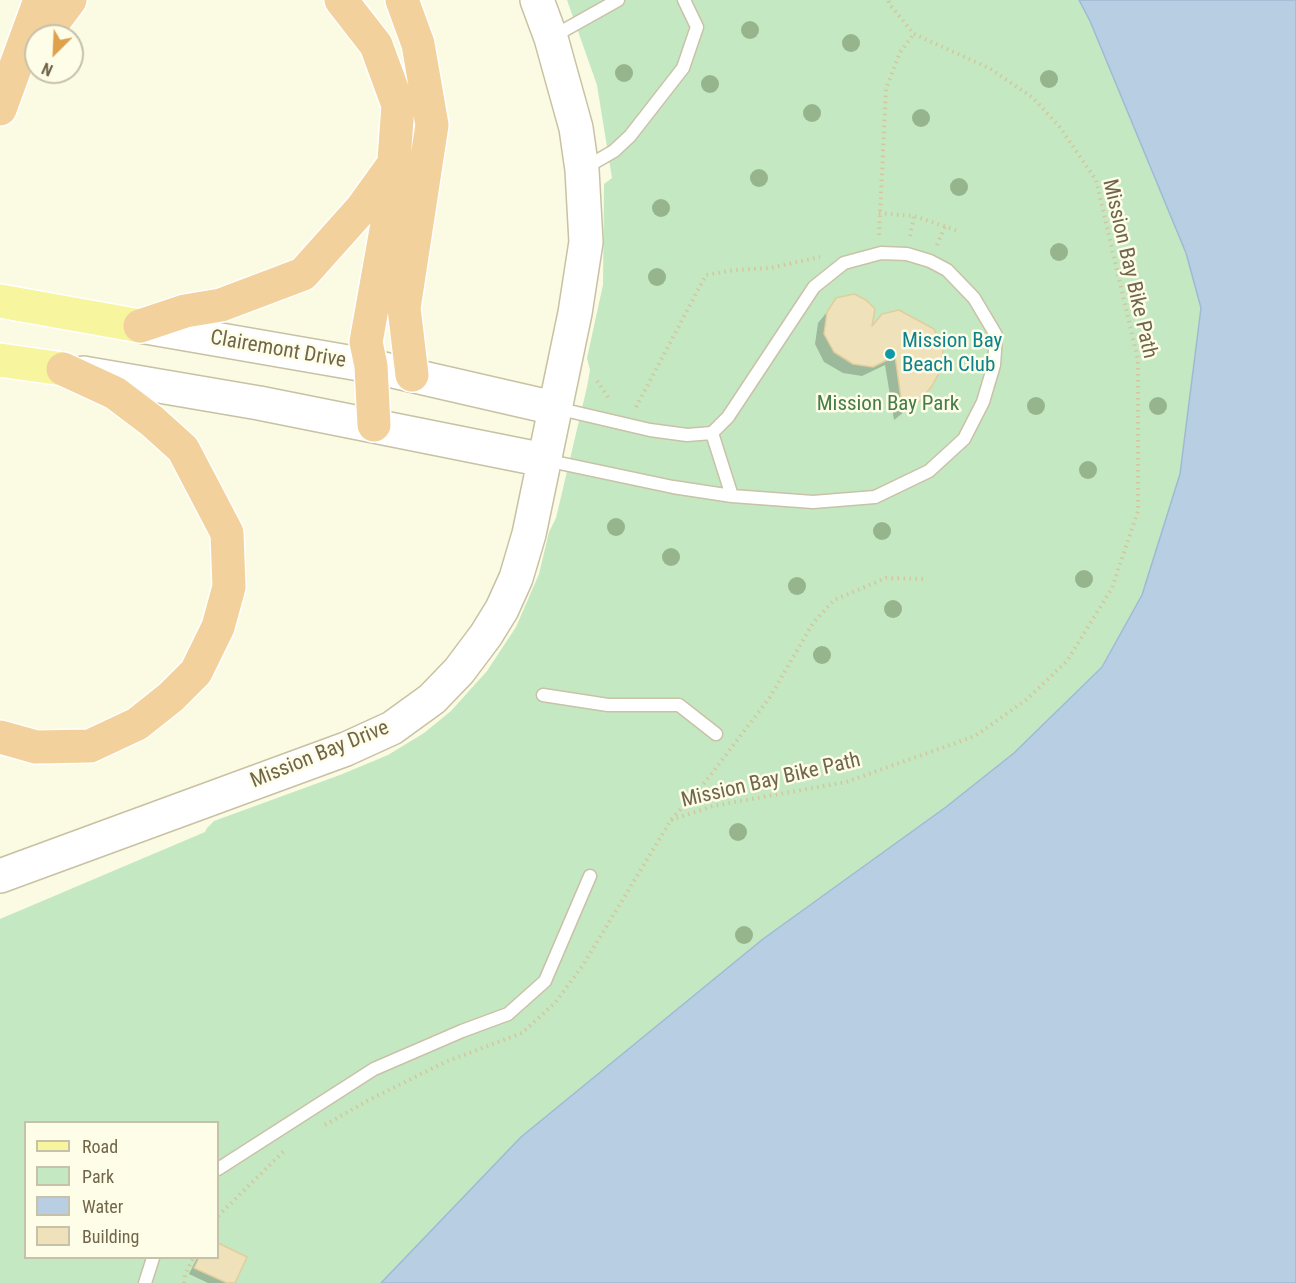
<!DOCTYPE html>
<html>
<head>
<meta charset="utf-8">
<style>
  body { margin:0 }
  #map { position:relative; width:1296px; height:1283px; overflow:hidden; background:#fbfae2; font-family:"Roboto Condensed",sans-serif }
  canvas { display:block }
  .legend { position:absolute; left:24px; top:1121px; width:195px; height:138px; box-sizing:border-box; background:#fefde8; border:2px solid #c6c1a9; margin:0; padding:8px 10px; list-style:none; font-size:18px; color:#71664a }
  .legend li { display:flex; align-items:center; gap:12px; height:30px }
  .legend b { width:30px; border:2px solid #c6c1a9 }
  .north { position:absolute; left:24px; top:24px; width:60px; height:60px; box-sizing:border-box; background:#fefde8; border:2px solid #c6c1a9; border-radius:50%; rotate:204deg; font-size:16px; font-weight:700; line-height:24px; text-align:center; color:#71664a }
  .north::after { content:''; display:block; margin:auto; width:21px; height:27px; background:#e0a14c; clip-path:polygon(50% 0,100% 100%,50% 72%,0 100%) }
</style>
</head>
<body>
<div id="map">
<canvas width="1296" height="1283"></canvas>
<ul class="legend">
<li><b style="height:8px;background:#f7f59d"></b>Road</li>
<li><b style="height:16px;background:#c4e8c2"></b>Park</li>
<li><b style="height:16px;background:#b8cee3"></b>Water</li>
<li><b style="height:16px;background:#efe2bb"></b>Building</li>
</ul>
<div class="north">N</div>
</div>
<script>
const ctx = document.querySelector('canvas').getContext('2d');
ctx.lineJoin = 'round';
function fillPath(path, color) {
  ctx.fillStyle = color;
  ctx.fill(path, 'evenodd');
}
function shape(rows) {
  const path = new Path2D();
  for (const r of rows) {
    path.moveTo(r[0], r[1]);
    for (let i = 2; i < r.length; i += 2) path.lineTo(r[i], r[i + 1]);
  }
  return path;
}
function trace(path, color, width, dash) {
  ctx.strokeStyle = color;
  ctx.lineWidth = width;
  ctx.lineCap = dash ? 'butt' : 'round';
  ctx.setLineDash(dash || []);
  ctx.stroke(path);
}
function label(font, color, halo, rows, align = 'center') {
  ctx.font = font + ' "Roboto Condensed",sans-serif';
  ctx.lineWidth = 5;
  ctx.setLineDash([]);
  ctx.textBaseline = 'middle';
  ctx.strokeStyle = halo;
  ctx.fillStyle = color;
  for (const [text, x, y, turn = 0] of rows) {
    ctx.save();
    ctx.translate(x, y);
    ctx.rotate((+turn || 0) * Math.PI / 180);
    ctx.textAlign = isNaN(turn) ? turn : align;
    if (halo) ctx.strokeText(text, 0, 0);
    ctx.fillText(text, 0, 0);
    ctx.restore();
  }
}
fillPath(shape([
  [567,0,1079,0,1090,21,1186,253,1201,308,1180,474,1142,595,1102,666,1014,753,946,807,763,939,521,1137,381,1283,0,1283,0,919,205,832,207,828,214,821,340,775,388,755,424,733,451,711,487,671,516,627,539,574,549,532,556,518,587,387,590,370,587,358,603,285,604,184,612,178,597,85],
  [26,1122,218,1122,218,1258,26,1258]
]), '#c4e8c2');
const water = shape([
  [1079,0,1296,0,1296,1283,381,1283,521,1137,763,939,946,807,1014,753,1102,667,1142,595,1180,474,1201,308,1186,253,1090,21,1079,0]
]);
fillPath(water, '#b8cee3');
trace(water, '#9fbad5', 1.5);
fillPath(shape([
  [837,300,871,327,883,315,919,400,894,420,885,365,862,376,843,373,824,362,815,344,818,323],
  [218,1245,245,1258,234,1283,208,1283,189,1274,197,1258,218,1258]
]), '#0003');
const building = shape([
  [854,294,866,300,875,309,872,326,882,314,899,310,934,329,943,350,941,369,932,386,920,401,903,412,895,356,873,367,853,364,834,352,824,334,827,312,836,298,854,294],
  [218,1243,247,1257,235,1283,227,1283,194,1268,199,1258,218,1258,218,1243]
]);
fillPath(building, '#efe2bb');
trace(building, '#e1ce9c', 1.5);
const service = shape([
  [552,37,618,0],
  [583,169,614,151,630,136,683,68,697,27,684,0],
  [712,433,732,496],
  [545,460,673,487,732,496,813,502,875,497,929,471,964,439,983,402,994,365,996,335,974,298,947,270,930,261,907,254,881,253,844,263,814,287,728,417,712,433,687,435,650,430,556,408],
  [543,695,608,705,679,705,716,734],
  [218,1169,374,1069,462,1031,508,1014,545,981,590,876],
  [145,1283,153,1258]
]);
const secondary = shape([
  [140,326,371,366,554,408],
  [83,373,259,403,544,460],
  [0,876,346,749,392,728,432,699,459,671,486,635,502,609,516,578,529,534,575,313,586,242,582,170,576,128,551,38,537,0]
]);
const primary = shape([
  [0,301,140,326],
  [0,360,63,369]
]);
const motorway = shape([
  [341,0,376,45,398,105,391,202,366,342,371,366,374,425],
  [402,0,418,44,432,125,404,308,412,375],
  [43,36,70,0],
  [0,109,40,0],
  [140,326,185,311,221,305,303,274,362,208,393,165],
  [0,737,36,747,90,746,137,724,171,697,196,672,218,627,229,587,227,533,183,449,152,421,115,393,63,369]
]);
trace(service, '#c9c2a8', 15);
trace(secondary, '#c9c1a3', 36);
trace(primary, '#fff', 36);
trace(motorway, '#fff', 36);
trace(shape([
  [879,213,914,216,958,231],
  [879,235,886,89,900,52,914,34],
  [910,236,914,216],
  [937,245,945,226],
  [597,381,610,400],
  [636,407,706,275,735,270,770,268,820,257],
  [671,820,713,806,846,782,975,736,1026,700,1067,661,1112,588,1138,511,1138,360,1096,180,1059,126,1032,97,989,68,914,34,890,5,888,0],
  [325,1125,367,1101,445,1062,522,1033,555,1003,583,965,671,820,706,781,770,697,813,623,834,600,886,578,927,579],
  [218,1216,286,1149],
  [184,1283,185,1275,193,1258]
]), '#d4c69f', 4, [1.5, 4.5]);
trace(service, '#fff', 12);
trace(secondary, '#fff', 33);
trace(primary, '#f7f59d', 33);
trace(motorway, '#f3d19c', 33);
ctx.fillStyle = '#97b58d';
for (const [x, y] of [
  [750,30],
  [851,43],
  [624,73],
  [1049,79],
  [710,84],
  [812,113],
  [921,118],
  [759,178],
  [959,187],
  [661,208],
  [1059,252],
  [657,277],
  [1036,406],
  [1158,406],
  [1088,470],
  [616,527],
  [882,531],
  [671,557],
  [1084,579],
  [797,586],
  [893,609],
  [822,655],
  [738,832],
  [744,935]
]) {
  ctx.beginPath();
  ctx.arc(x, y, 9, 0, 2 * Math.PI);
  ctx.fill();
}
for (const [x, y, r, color] of [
  [890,354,6,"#0f9aa8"]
]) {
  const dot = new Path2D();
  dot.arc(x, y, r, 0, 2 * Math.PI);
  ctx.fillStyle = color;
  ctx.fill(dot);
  trace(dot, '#fefde8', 2);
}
label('21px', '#71664a', '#fefde8', [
  ["Mission Bay Bike Path",1129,269,77],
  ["Clairemont Drive",278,350,10],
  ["Mission Bay Drive",320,755,-22],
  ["Mission Bay Bike Path",771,781,-13]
]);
label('21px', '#0d838f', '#fefde8', [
  ["Mission Bay",902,342],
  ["Beach Club",902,366]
], 'left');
label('21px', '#457c48', '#fefde8', [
  ["Mission Bay Park",888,405]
]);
</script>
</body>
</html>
